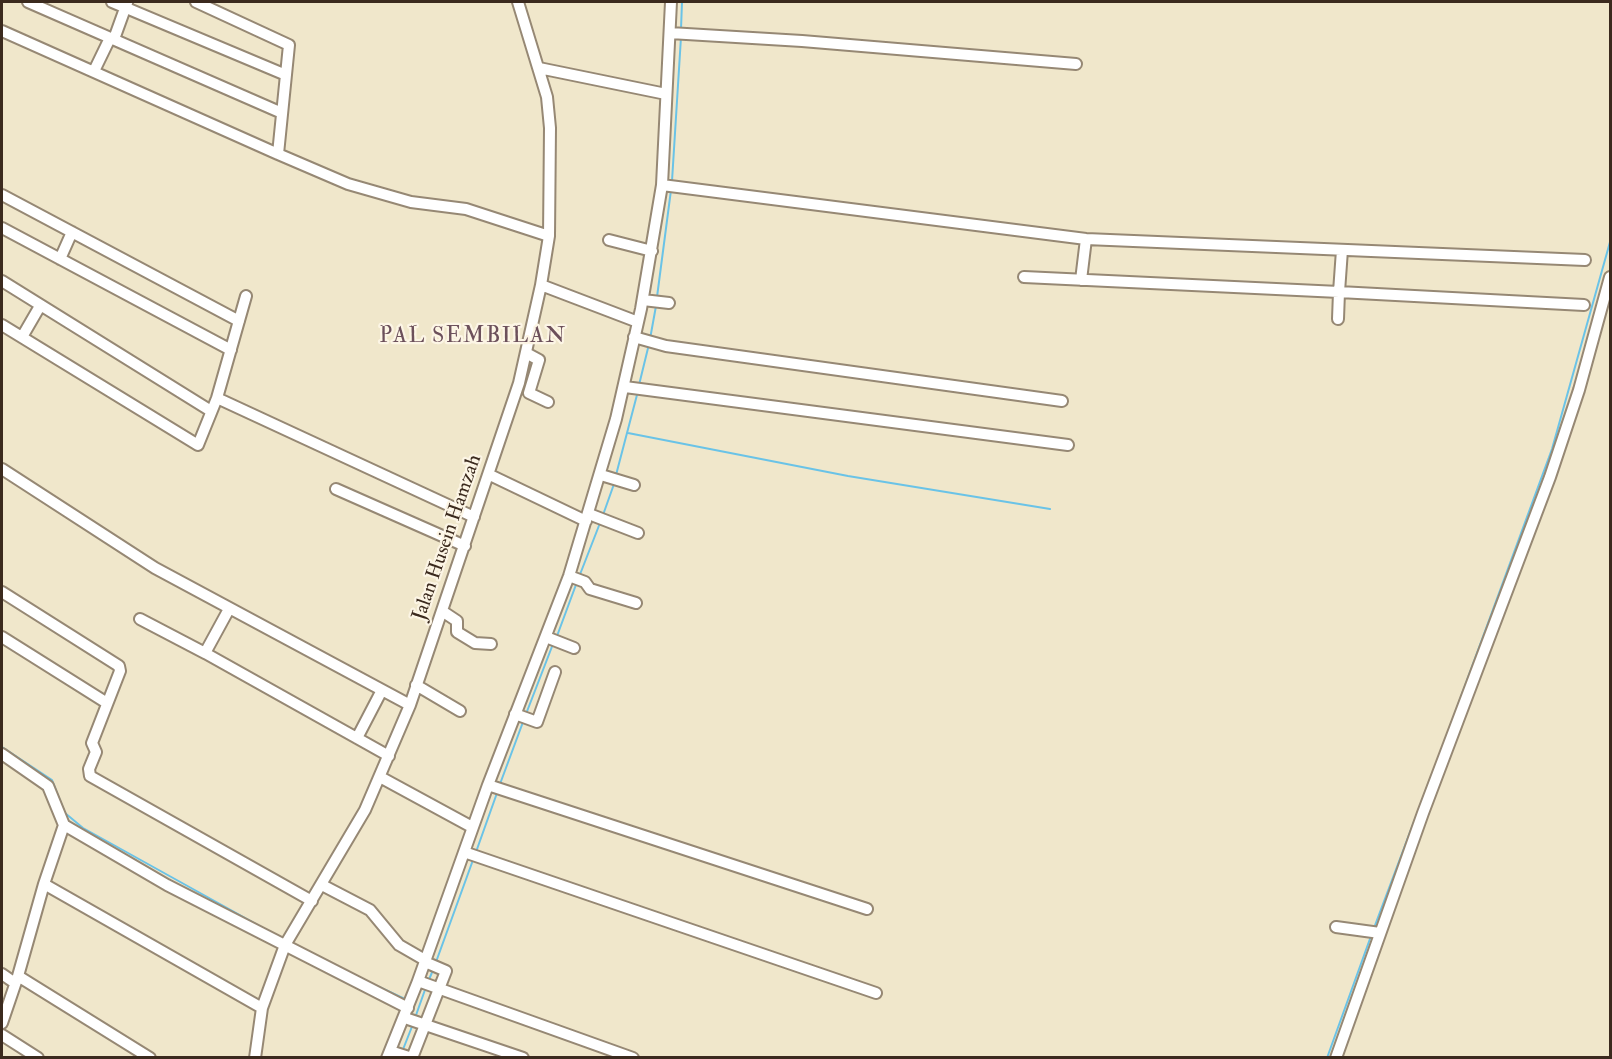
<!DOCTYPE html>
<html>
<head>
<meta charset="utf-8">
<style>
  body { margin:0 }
  #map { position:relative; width:1612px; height:1059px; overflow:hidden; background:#f0e7cb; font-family:"IM FELL Double Pica",serif }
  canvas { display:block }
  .frame { position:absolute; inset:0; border:3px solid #3b2a1e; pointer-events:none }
</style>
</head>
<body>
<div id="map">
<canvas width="1612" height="1059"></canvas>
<div class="frame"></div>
</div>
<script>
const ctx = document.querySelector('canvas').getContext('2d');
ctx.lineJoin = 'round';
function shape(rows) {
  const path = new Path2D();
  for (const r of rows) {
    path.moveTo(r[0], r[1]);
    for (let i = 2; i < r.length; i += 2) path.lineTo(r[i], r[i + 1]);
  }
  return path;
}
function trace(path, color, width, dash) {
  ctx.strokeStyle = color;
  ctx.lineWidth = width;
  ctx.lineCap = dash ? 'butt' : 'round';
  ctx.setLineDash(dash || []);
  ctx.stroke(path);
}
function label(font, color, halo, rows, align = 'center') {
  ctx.font = font + ' "IM FELL Double Pica",serif';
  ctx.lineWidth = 4.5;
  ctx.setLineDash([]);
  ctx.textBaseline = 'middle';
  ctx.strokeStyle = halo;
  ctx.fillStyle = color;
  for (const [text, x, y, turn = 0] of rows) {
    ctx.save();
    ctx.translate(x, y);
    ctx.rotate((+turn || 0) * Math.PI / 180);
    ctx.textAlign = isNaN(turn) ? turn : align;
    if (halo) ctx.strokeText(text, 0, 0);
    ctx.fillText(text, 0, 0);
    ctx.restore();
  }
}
trace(shape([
  [681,29,682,2],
  [672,181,681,37],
  [657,297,671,190],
  [650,339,656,306],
  [639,385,649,344],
  [628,433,848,476,1050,509],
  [616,475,638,391],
  [603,515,614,484],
  [579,577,600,523],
  [557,636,577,582],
  [526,714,553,644],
  [1445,740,1552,449,1610,242],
  [2,747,52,780,65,813,83,828,283,939],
  [500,784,523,722],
  [476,852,497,793],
  [1374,928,1430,779],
  [436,962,473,860],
  [428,982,433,970],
  [377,986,407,1000],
  [415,1018,426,987],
  [402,1052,413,1024],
  [1327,1058,1371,936]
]), '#6ac3e7', 2);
const minor = shape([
  [28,2,282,113],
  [112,2,286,75],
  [196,2,289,45,278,154,348,184,411,202,466,209,549,236],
  [2,31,278,154],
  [670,33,802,41,1076,64],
  [114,39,127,3],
  [539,68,666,94],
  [94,71,110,38],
  [662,185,1086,239,1585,260],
  [2,195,239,321],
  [2,228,231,350],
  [609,240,652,251],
  [60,259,72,232],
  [1024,277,1339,292,1342,250],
  [1081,280,1086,239],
  [2,281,211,411],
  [541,285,638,322],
  [643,300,669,303],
  [1338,319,1339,292,1584,305],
  [2,325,198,445,217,398,246,296],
  [22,337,40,306],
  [634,337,666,346,1062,401],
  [526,353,539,360,529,393,548,402],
  [625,387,1068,445],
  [217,398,474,517],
  [2,469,155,568,410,705],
  [490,475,586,521],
  [601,475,634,485],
  [336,489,465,546],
  [589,514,638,533],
  [569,576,585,582,590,589,636,603],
  [2,592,119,666,120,671,92,743,96,752,89,769,90,776,312,901],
  [442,611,457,621,457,632,475,643,491,644],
  [140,619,205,653,389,756],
  [2,637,107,703],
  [546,637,574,648],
  [205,653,229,609],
  [416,685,460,711],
  [515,714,537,722,555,672],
  [357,738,382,690],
  [2,754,48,786,64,825,167,885,408,1008],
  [380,777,472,827],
  [488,785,867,909],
  [464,852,876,993],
  [44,884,64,825],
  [322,885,370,910,399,945,425,960],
  [1336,927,1380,933],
  [2,974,15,983],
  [18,976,44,884,262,1008],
  [418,981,633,1058],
  [405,1018,523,1058],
  [2,1023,18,976,150,1058],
  [2,1035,38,1058],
  [390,1051,412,1058],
  [255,1058,262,1008,285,945,365,810,410,705,519,383,541,285,549,236,550,128,547,97,518,2],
  [387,1058,418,981,488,785,569,576,616,419,641,309,662,185,671,2],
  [412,1058,446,971,425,962],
  [1336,1058,1423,813,1550,477,1579,390,1610,277]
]);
trace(minor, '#968874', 14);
trace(minor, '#fff', 10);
label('20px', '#3b2a1e', '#fcf5e5', [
  ["Jalan Husein Hamzah",448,538,-71]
]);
ctx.letterSpacing = '1.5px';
label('22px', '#6c505b', '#fcf5e5', [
  ["PAL SEMBILAN",473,337]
]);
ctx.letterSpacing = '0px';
</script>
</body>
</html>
